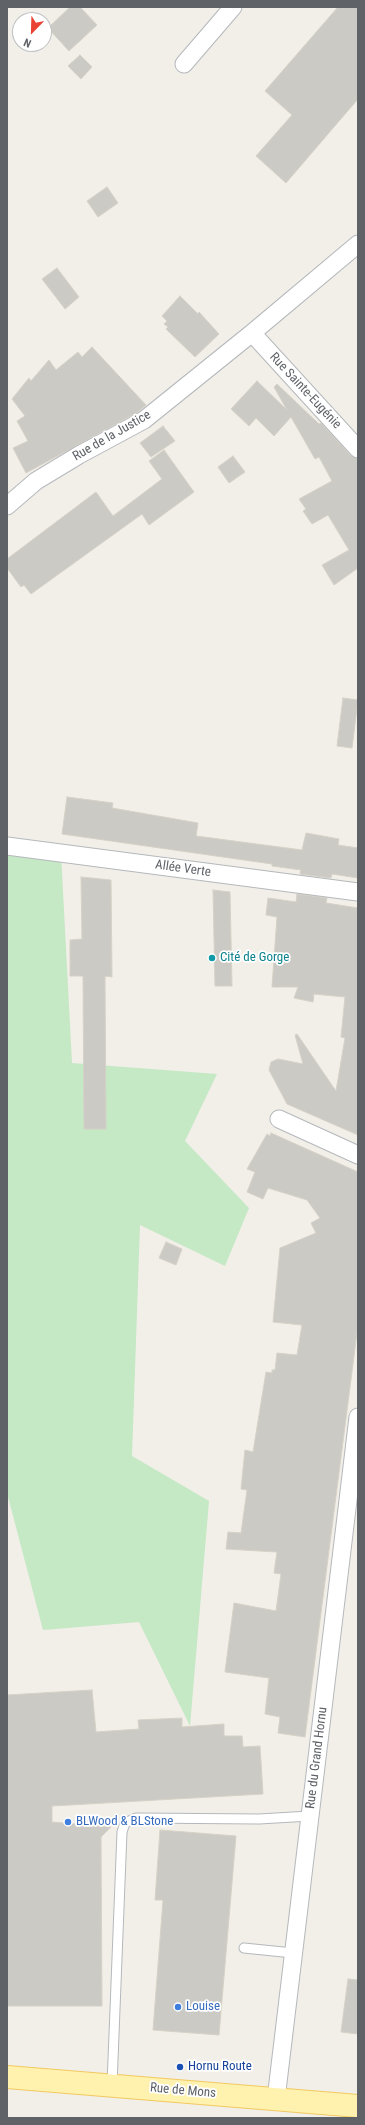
<!DOCTYPE html>
<html>
<head>
<meta charset="utf-8">
<style>
  body { margin:0 }
  #map { position:relative; width:365px; height:2125px; overflow:hidden; background:#f1efe8; font-family:"Roboto Condensed",sans-serif }
  canvas { display:block }
  .frame { position:absolute; inset:0; border:8px solid #5f6368; pointer-events:none }
  .north { position:absolute; left:12px; top:12px; width:40px; height:40px; box-sizing:border-box; background:#fff; border:1px solid #bfc1c3; border-radius:50%; rotate:203deg; font-size:11px; font-weight:700; line-height:16px; text-align:center; color:#5f6368 }
  .north::after { content:''; display:block; margin:auto; width:14px; height:18px; background:#ea4335; clip-path:polygon(50% 0,100% 100%,50% 72%,0 100%) }
</style>
</head>
<body>
<div id="map">
<canvas width="365" height="2125"></canvas>
<div class="frame"></div>
<div class="north">N</div>
</div>
<script>
const ctx = document.querySelector('canvas').getContext('2d');
ctx.lineJoin = 'round';
function fillPath(path, color) {
  ctx.fillStyle = color;
  ctx.fill(path, 'evenodd');
}
function shape(rows) {
  const path = new Path2D();
  for (const r of rows) {
    path.moveTo(r[0], r[1]);
    for (let i = 2; i < r.length; i += 2) path.lineTo(r[i], r[i + 1]);
  }
  return path;
}
function trace(path, color, width, dash) {
  ctx.strokeStyle = color;
  ctx.lineWidth = width;
  ctx.lineCap = dash ? 'butt' : 'round';
  ctx.setLineDash(dash || []);
  ctx.stroke(path);
}
function label(font, color, halo, rows, align = 'center') {
  ctx.font = font + ' "Roboto Condensed",sans-serif';
  ctx.lineWidth = 3.5;
  ctx.setLineDash([]);
  ctx.textBaseline = 'middle';
  ctx.strokeStyle = halo;
  ctx.fillStyle = color;
  for (const [text, x, y, turn = 0] of rows) {
    ctx.save();
    ctx.translate(x, y);
    ctx.rotate((+turn || 0) * Math.PI / 180);
    ctx.textAlign = isNaN(turn) ? turn : align;
    if (halo) ctx.strokeText(text, 0, 0);
    ctx.fillText(text, 0, 0);
    ctx.restore();
  }
}
fillPath(shape([
  [7,846,61,853,72,1063,217,1074,185,1141,249,1208,225,1266,140,1225,132,1456,209,1501,190,1726,139,1622,43,1630,7,1493]
]), '#c5e8c5');
const building = shape([
  [70,7,80,7,97,25,69,51,48,28,70,7],
  [338,7,358,7,358,99,286,183,256,156,292,115,265,91,338,7],
  [80,55,92,67,81,79,68,66,80,55],
  [107,187,118,203,98,217,87,201,107,187],
  [57,268,79,297,65,309,42,279,57,268],
  [180,296,198,314,199,312,219,334,195,357,166,329,168,327,164,324,167,321,162,316,180,296],
  [92,347,146,405,138,412,26,473,13,448,28,441,17,421,25,416,12,399,29,378,31,381,49,360,56,370,78,352,82,357,92,347],
  [257,381,287,410,274,387,277,384,319,424,321,423,351,456,358,459,358,568,334,585,322,565,349,550,328,515,312,524,303,511,306,509,299,499,332,481,319,457,315,459,291,417,274,436,256,418,249,426,231,409,257,381],
  [163,426,175,441,151,457,140,443,163,426],
  [164,450,194,492,149,525,142,514,31,594,24,585,21,587,7,568,7,559,96,492,113,516,162,479,149,461,164,450],
  [233,456,245,472,229,483,218,467,233,456],
  [343,698,358,700,352,748,337,746,343,698],
  [67,797,113,803,112,808,198,823,196,836,302,850,306,833,339,839,338,845,358,848,358,878,332,874,331,878,300,874,301,870,272,866,272,864,62,834,67,797],
  [81,877,111,880,112,977,105,976,106,1129,84,1129,83,976,70,976,70,940,82,939,81,877],
  [213,890,230,892,232,986,215,986,213,890],
  [297,894,327,898,326,903,358,908,358,1135,287,1104,269,1070,271,1062,278,1059,303,1064,295,1035,297,1034,336,1091,345,1038,341,1037,345,997,314,994,313,1002,294,998,298,987,272,987,277,917,266,915,268,898,296,902,297,894],
  [271,1133,358,1172,358,1325,305,1737,278,1733,280,1717,265,1714,269,1678,225,1672,234,1603,276,1611,281,1574,274,1573,277,1552,226,1549,228,1532,241,1533,247,1490,241,1489,245,1450,253,1452,266,1372,272,1373,272,1370,275,1370,277,1353,297,1355,302,1325,273,1322,280,1248,316,1233,311,1223,320,1218,307,1200,268,1188,263,1199,247,1192,255,1172,247,1169,267,1134,270,1136,271,1133],
  [166,1242,182,1249,176,1265,159,1258,166,1242],
  [92,1690,96,1732,139,1729,138,1720,182,1718,182,1727,224,1724,224,1736,242,1736,243,1747,260,1746,263,1794,52,1806,52,1822,111,1827,101,1837,102,2006,7,2006,7,1695,92,1690],
  [160,1830,236,1836,219,2035,153,2030,163,1900,155,1900,160,1830],
  [348,1979,358,1980,358,2034,341,2032,348,1979]
]);
fillPath(building, '#cccac5');
trace(building, '#d6d1c6', 1);
const lane = shape([
  [244,1948,293,1953],
  [112,2085,122,1832,125,1823,136,1818,259,1819,310,1816]
]);
const street = shape([
  [184,64,233,7],
  [252,333,358,449],
  [7,506,36,481,79,455,144,420,252,333,358,244],
  [7,846,358,892],
  [279,1119,358,1155],
  [276,2099,358,1417]
]);
const primary = shape([
  [7,2077,358,2106]
]);
trace(lane, '#b5b8bc', 11);
trace(street, '#b5b8bc', 19);
trace(primary, '#f2c960', 24);
trace(lane, '#fff', 9);
trace(street, '#fff', 17);
trace(primary, '#fff2af', 22);
for (const [x, y, r, color] of [
  [212,958,4,"#0f9aa8"],
  [68,1822,4,"#3f7fe0"],
  [178,2007,4,"#3f7fe0"],
  [180,2067,4,"#1a4fb4"]
]) {
  const dot = new Path2D();
  dot.arc(x, y, r, 0, 2 * Math.PI);
  ctx.fillStyle = color;
  ctx.fill(dot);
  trace(dot, '#fff', 1.5);
}
label('13px', '#5f6368', '#fff', [
  ["Rue Sainte-Eugénie",305,391,47],
  ["Rue de la Justice",112,436,-30],
  ["Allée Verte",183,869,8],
  ["Rue du Grand Hornu",317,1758,-83],
  ["Rue de Mons",183,2091,5]
]);
label('13px', '#0d838f', '#fff', [
  ["Cité de Gorge",220,958]
], 'left');
label('13px', '#366cbe', '#fff', [
  ["BLWood & BLStone",76,1822],
  ["Louise",186,2007]
], 'left');
label('13px', '#164399', '#fff', [
  ["Hornu Route",188,2067]
], 'left');
</script>
</body>
</html>
